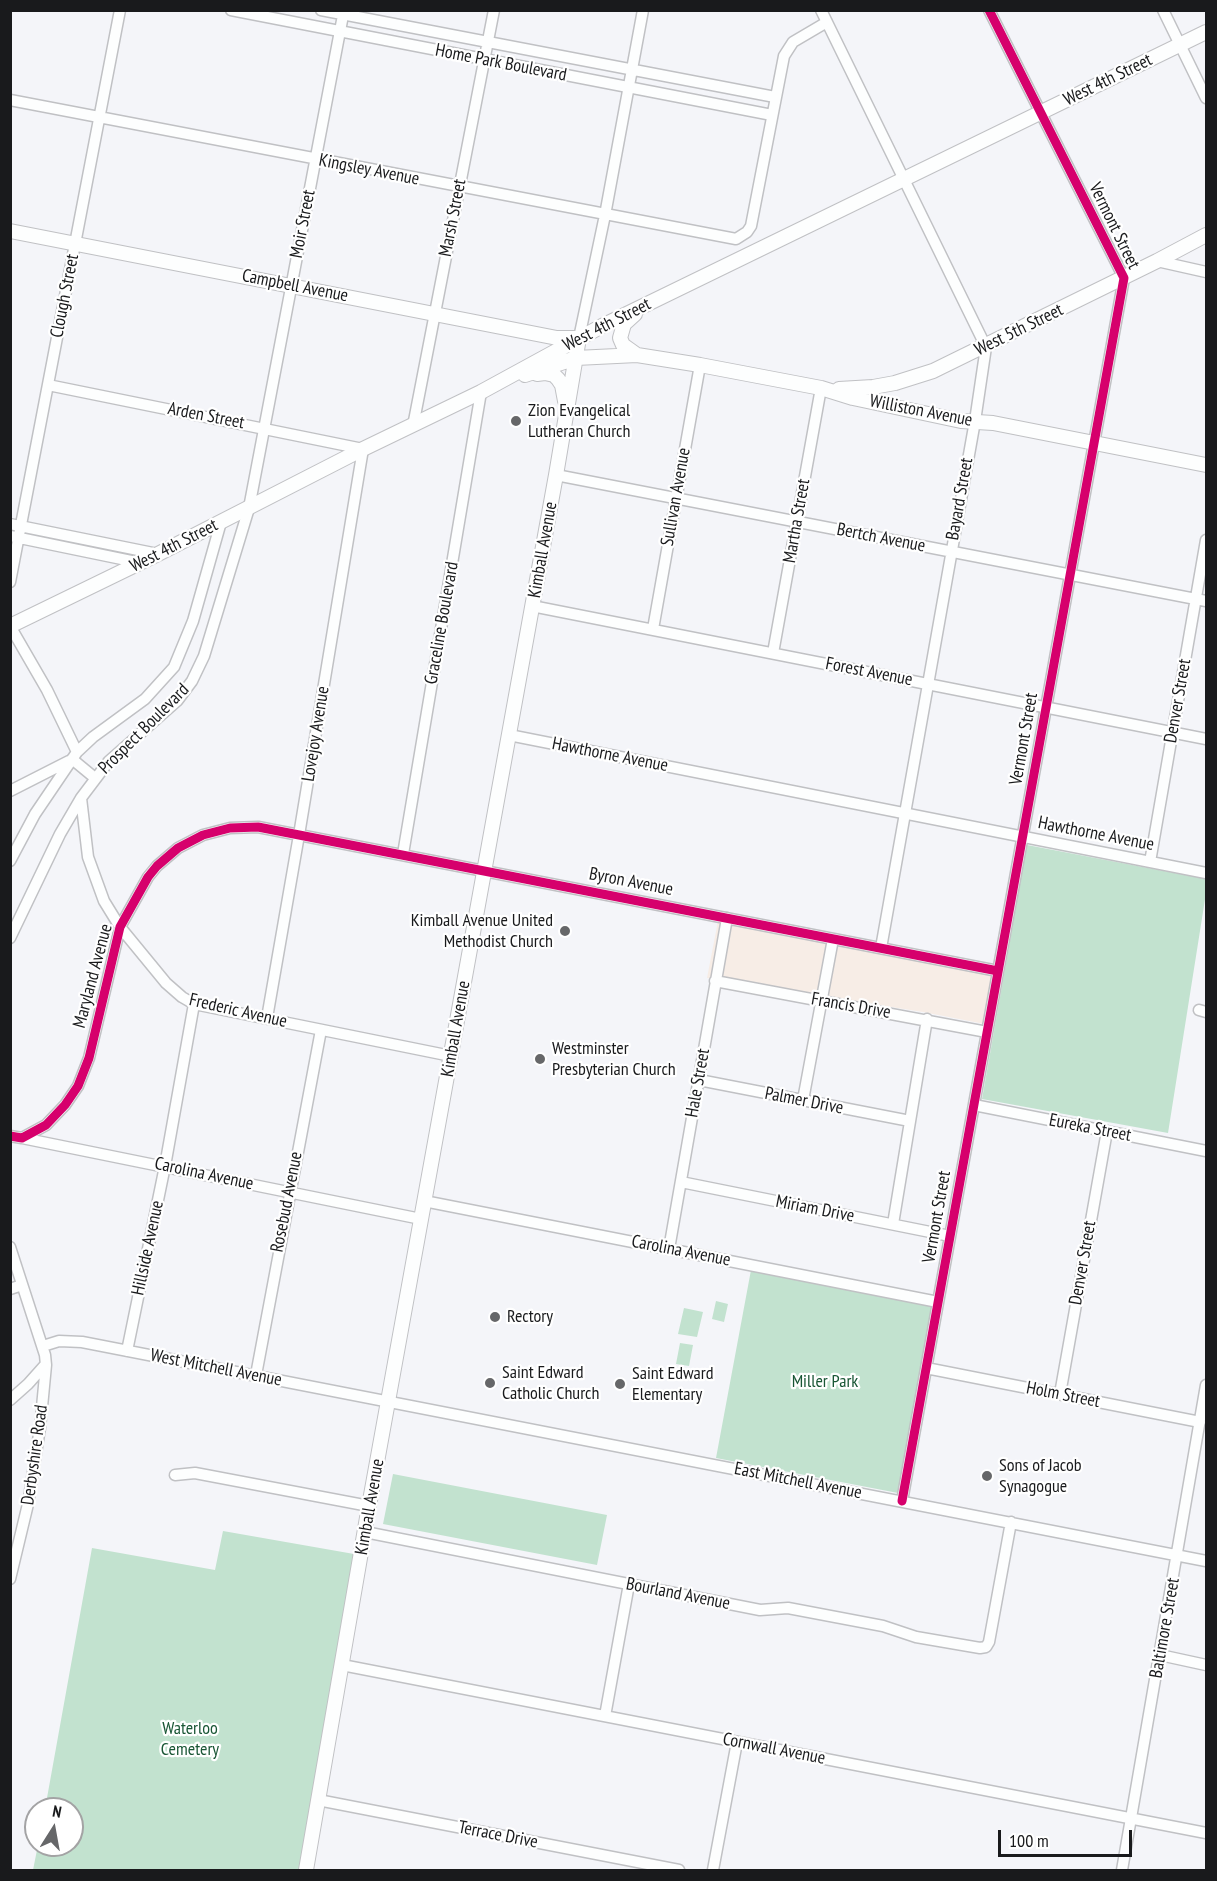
<!DOCTYPE html>
<html>
<head>
<meta charset="utf-8">
<style>
  body { margin:0 }
  #map { position:relative; width:1217px; height:1881px; overflow:hidden; background:#f4f5f9; font-family:"PT Sans Narrow",sans-serif }
  canvas { display:block }
  .frame { position:absolute; inset:0; border:12px solid #191a1c; pointer-events:none }
  .north { position:absolute; left:24px; top:1797px; width:60px; height:60px; box-sizing:border-box; background:#fff; border:2px solid #a3a3a4; border-radius:50%; rotate:11deg; font-size:16px; font-weight:700; line-height:24px; text-align:center; color:#191a1c }
  .north::after { content:''; display:block; margin:auto; width:21px; height:27px; background:#666769; clip-path:polygon(50% 0,100% 100%,50% 72%,0 100%) }
  .scale { position:absolute; left:998px; top:1830px; width:134px; height:27px; box-sizing:border-box; border:3px solid #191a1c; border-top:0; padding-left:8px; font-size:18px; line-height:21px; white-space:nowrap; color:#191a1c; -webkit-text-stroke:4px #fff; paint-order:stroke }
</style>
</head>
<body>
<div id="map">
<canvas width="1217" height="1881"></canvas>
<div class="frame"></div>
<div class="north">N</div>
<div class="scale">100 m</div>
</div>
<script>
const ctx = document.querySelector('canvas').getContext('2d');
ctx.lineJoin = 'round';
function fillPath(path, color) {
  ctx.fillStyle = color;
  ctx.fill(path, 'evenodd');
}
function shape(rows) {
  const path = new Path2D();
  for (const r of rows) {
    path.moveTo(r[0], r[1]);
    for (let i = 2; i < r.length; i += 2) path.lineTo(r[i], r[i + 1]);
  }
  return path;
}
function trace(path, color, width, dash) {
  ctx.strokeStyle = color;
  ctx.lineWidth = width;
  ctx.lineCap = dash ? 'butt' : 'round';
  ctx.setLineDash(dash || []);
  ctx.stroke(path);
}
function label(font, color, halo, rows, align = 'center') {
  ctx.font = font + ' "PT Sans Narrow",sans-serif';
  ctx.lineWidth = 4.5;
  ctx.setLineDash([]);
  ctx.textBaseline = 'middle';
  ctx.strokeStyle = halo;
  ctx.fillStyle = color;
  for (const [text, x, y, turn = 0] of rows) {
    ctx.save();
    ctx.translate(x, y);
    ctx.rotate((+turn || 0) * Math.PI / 180);
    ctx.textAlign = isNaN(turn) ? turn : align;
    if (halo) ctx.strokeText(text, 0, 0);
    ctx.fillText(text, 0, 0);
    ctx.restore();
  }
}
fillPath(shape([
  [718,921,1002,977,995,1026,923,1012,707,978]
]), '#f7ede6');
fillPath(shape([
  [1027,845,1206,879,1206,893,1168,1133,982,1099],
  [751,1270,934,1306,898,1493,716,1458],
  [716,1301,728,1304,724,1322,712,1319],
  [684,1308,703,1312,697,1337,678,1334],
  [680,1343,693,1345,689,1366,676,1364],
  [393,1474,607,1515,597,1565,383,1524],
  [223,1531,354,1554,299,1870,33,1870,38,1845,72,1845,72,1809,45,1809,92,1548,215,1570]
]), '#c2e2cf');
const minor = shape([
  [231,10,772,115],
  [321,10,775,97],
  [821,10,986,347,975,421,881,948],
  [1163,10,1206,98],
  [10,100,736,239,747,232,751,226,784,56,793,42,827,22],
  [1157,261,1206,272],
  [579,338,605,215,643,10],
  [48,385,363,449,299,835,267,1018],
  [413,426,494,10],
  [556,475,1206,601],
  [10,524,158,554],
  [10,536,141,563],
  [10,582,120,10],
  [532,606,1206,739],
  [10,626,47,690,77,752],
  [653,629,700,365],
  [773,653,821,388],
  [509,735,1206,873],
  [72,759,95,778],
  [10,791,69,761],
  [81,798,88,857,104,901,120,927,166,983,182,997,194,1004,451,1056],
  [403,854,481,392],
  [10,861,35,814,77,752,93,737,145,699,174,667,193,621,221,522],
  [1150,862,1206,540],
  [10,938,60,834,81,798,109,761,177,701,192,681,204,656,249,508,344,10],
  [715,981,987,1032],
  [1199,1010,1206,1012],
  [699,1080,910,1121],
  [803,1100,833,939],
  [974,1105,1206,1151],
  [10,1136,22,1138,46,1125,65,1105,78,1086,89,1058,120,927,148,877,157,866,178,848,203,835,230,828,258,827,998,971],
  [22,1138,421,1219],
  [681,1182,950,1236],
  [424,1201,938,1302],
  [893,1224,927,1019],
  [10,1247,45,1355,46,1365,40,1428,28,1504,10,1579],
  [669,1249,727,918],
  [10,1289,22,1285],
  [43,1346,59,1341,82,1342,1206,1561],
  [127,1351,165,1166,194,1004],
  [926,1368,1200,1422],
  [256,1375,321,1030],
  [1060,1394,1107,1131],
  [10,1400,28,1384,45,1365],
  [175,1475,195,1473,369,1506],
  [902,1501,1124,278,989,10],
  [365,1532,760,1610,788,1608,883,1626,916,1637,980,1648,986,1647,989,1642,1011,1522],
  [1160,1655,1206,1665],
  [342,1665,1206,1833],
  [605,1716,629,1584],
  [318,1800,679,1870],
  [713,1870,737,1742],
  [1122,1870,1206,1385]
]);
const major = shape([
  [10,231,557,338,577,338],
  [635,314,624,324,620,338,623,345,637,355],
  [537,374,545,373,554,375,558,379,562,385,565,401],
  [525,375,576,358,637,355,700,365,821,388,853,398,961,421,993,423,1206,465],
  [839,389,873,387,895,383,933,371,1157,261,1206,235],
  [10,626,158,554,363,449,481,392,602,326,1206,32],
  [306,1870,369,1506,556,475,579,338]
]);
trace(minor, '#c0c1c4', 13);
trace(major, '#c0c1c4', 16);
trace(minor, '#fdfefe', 10);
trace(major, '#fdfefe', 14);
trace(shape([
  [10,1136,22,1138,46,1125,65,1105,78,1086,89,1058,120,927,148,877,157,866,178,848,203,835,230,828,258,827,998,971],
  [902,1501,1124,278,989,10]
]), '#d6006c', 9);
for (const [x, y, r, color] of [
  [516,421,6,"#666769"],
  [565,931,6,"#666769"],
  [540,1059,6,"#666769"],
  [495,1317,6,"#666769"],
  [490,1383,6,"#666769"],
  [620,1384,6,"#666769"],
  [987,1476,6,"#666769"]
]) {
  const dot = new Path2D();
  dot.arc(x, y, r, 0, 2 * Math.PI);
  ctx.fillStyle = color;
  ctx.fill(dot);
  trace(dot, '#fff', 2);
}
label('18px', '#191a1c', '#fff', [
  ["Home Park Boulevard",501,63,11],
  ["West 4th Street",1108,80,-26],
  ["Kingsley Avenue",369,170,11],
  ["Marsh Street",453,218,-79],
  ["Moir Street",303,224,-79],
  ["Vermont Street",1114,226,64],
  ["Campbell Avenue",295,286,11],
  ["Clough Street",65,296,-79],
  ["West 4th Street",607,325,-27],
  ["West 5th Street",1019,330,-26],
  ["Williston Avenue",921,411,11],
  ["Arden Street",206,416,11],
  ["Sullivan Avenue",676,497,-80],
  ["Bayard Street",960,499,-80],
  ["Martha Street",797,521,-80],
  ["Bertch Avenue",881,538,11],
  ["West 4th Street",174,546,-27],
  ["Kimball Avenue",543,550,-80],
  ["Graceline Boulevard",442,623,-80],
  ["Forest Avenue",869,672,11],
  ["Denver Street",1178,701,-80],
  ["Prospect Boulevard",144,729,-45],
  ["Lovejoy Avenue",316,734,-81],
  ["Vermont Street",1024,739,-80],
  ["Hawthorne Avenue",610,755,11],
  ["Hawthorne Avenue",1096,834,11],
  ["Byron Avenue",631,882,11],
  ["Maryland Avenue",93,976,-75],
  ["Francis Drive",851,1006,10],
  ["Frederic Avenue",238,1011,13],
  ["Kimball Avenue",456,1029,-80],
  ["Hale Street",698,1083,-80],
  ["Palmer Drive",804,1101,11],
  ["Eureka Street",1090,1128,11],
  ["Carolina Avenue",204,1174,12],
  ["Rosebud Avenue",287,1202,-79],
  ["Miriam Drive",815,1209,11],
  ["Vermont Street",937,1217,-80],
  ["Hillside Avenue",148,1248,-78],
  ["Carolina Avenue",681,1251,11],
  ["Denver Street",1083,1263,-80],
  ["West Mitchell Avenue",216,1368,11],
  ["Holm Street",1063,1395,11],
  ["Derbyshire Road",35,1455,-82],
  ["East Mitchell Avenue",798,1481,11],
  ["Kimball Avenue",370,1507,-80],
  ["Bourland Avenue",678,1594,11],
  ["Baltimore Street",1165,1628,-80],
  ["Cornwall Avenue",774,1749,11],
  ["Terrace Drive",498,1835,11]
]);
label('18px', '#191a1c', '#fff', [
  ["Zion Evangelical",528,411],
  ["Lutheran Church",528,432],
  ["Kimball Avenue United",553,921,"right"],
  ["Methodist Church",553,942,"right"],
  ["Westminster",552,1049],
  ["Presbyterian Church",552,1070],
  ["Rectory",507,1317],
  ["Saint Edward",502,1373],
  ["Catholic Church",502,1394],
  ["Saint Edward",632,1374],
  ["Elementary",632,1395],
  ["Sons of Jacob",999,1466],
  ["Synagogue",999,1487]
], 'left');
label('18px', '#195635', '#fff', [
  ["Miller Park",825,1382],
  ["Waterloo",190,1729],
  ["Cemetery",190,1750]
]);
</script>
</body>
</html>
